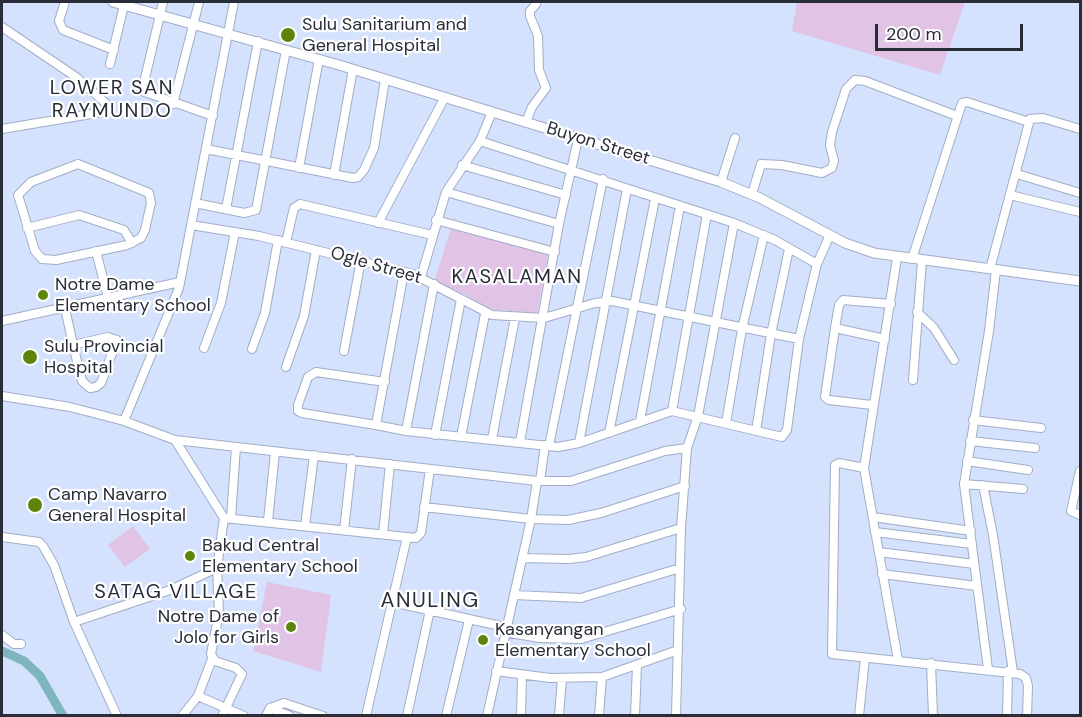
<!DOCTYPE html>
<html>
<head>
<meta charset="utf-8">
<style>
  body { margin:0 }
  #map { position:relative; width:1082px; height:717px; overflow:hidden; background:#d5e2fd; font-family:"DM Sans",sans-serif }
  canvas { display:block }
  .frame { position:absolute; inset:0; border:3px solid #292d38; pointer-events:none }
  .scale { position:absolute; left:875px; top:24px; width:148px; height:27px; box-sizing:border-box; border:3px solid #292d38; border-top:0; padding-left:8px; font-size:18px; line-height:21px; white-space:nowrap; color:#292d38; -webkit-text-stroke:4px #fff; paint-order:stroke }
</style>
</head>
<body>
<div id="map">
<canvas width="1082" height="717"></canvas>
<div class="frame"></div>
<div class="scale">200 m</div>
</div>
<script>
const ctx = document.querySelector('canvas').getContext('2d');
ctx.lineJoin = 'round';
function fillPath(path, color) {
  ctx.fillStyle = color;
  ctx.fill(path, 'evenodd');
}
function shape(rows) {
  const path = new Path2D();
  for (const r of rows) {
    path.moveTo(r[0], r[1]);
    for (let i = 2; i < r.length; i += 2) path.lineTo(r[i], r[i + 1]);
  }
  return path;
}
function trace(path, color, width, dash) {
  ctx.strokeStyle = color;
  ctx.lineWidth = width;
  ctx.lineCap = dash ? 'butt' : 'round';
  ctx.setLineDash(dash || []);
  ctx.stroke(path);
}
function label(font, color, halo, rows, align = 'center') {
  ctx.font = font + ' "DM Sans",sans-serif';
  ctx.lineWidth = 4.5;
  ctx.setLineDash([]);
  ctx.textBaseline = 'middle';
  ctx.strokeStyle = halo;
  ctx.fillStyle = color;
  for (const [text, x, y, turn = 0] of rows) {
    ctx.save();
    ctx.translate(x, y);
    ctx.rotate((+turn || 0) * Math.PI / 180);
    ctx.textAlign = isNaN(turn) ? turn : align;
    if (halo) ctx.strokeText(text, 0, 0);
    ctx.fillText(text, 0, 0);
    ctx.restore();
  }
}
fillPath(shape([
  [797,2,965,2,940,75,792,31],
  [451,228,548,255,537,313,486,309,465,294,434,282],
  [133,526,150,549,125,567,108,545],
  [267,582,331,595,321,672,253,651]
]), '#e0c3e5');
trace(shape([
  [2,651,24,661,40,676,63,716]
]), '#7eb5bf', 9);
const minor = shape([
  [65,2,59,21,63,30,114,50],
  [163,2,142,91,213,116],
  [2,27,76,77,109,106,106,110,97,113,2,129],
  [110,64,124,5],
  [173,104,199,2],
  [526,122,532,107,546,88,539,70,538,36,530,16,530,11,536,4],
  [480,141,734,223,775,240,817,264],
  [206,149,353,178,358,177,364,170,374,148,385,80],
  [78,164,149,193,151,203,145,230,141,238,127,245,56,260,42,259,35,251,18,195,31,182,78,164],
  [462,165,566,195],
  [299,168,319,59],
  [1017,174,1080,193],
  [334,175,353,69],
  [721,182,735,138],
  [446,192,559,224],
  [752,194,761,164,782,165,822,173,832,168,834,161,830,145,832,132,846,89,855,80,865,81,957,116],
  [1010,195,1080,212],
  [195,203,244,213,256,210,286,50],
  [226,209,258,41],
  [436,220,555,252],
  [378,223,445,97],
  [191,225,259,236,413,274,492,315,544,318,595,303,612,301,799,339],
  [27,228,79,215,124,230,132,243],
  [286,242,294,208,300,204,432,235],
  [96,251,108,298],
  [897,258,864,468,898,660],
  [912,259,962,103,967,102,1029,122],
  [990,269,1030,119,1043,118,1080,129],
  [404,272,376,425,406,431,558,447,579,443,672,411,782,437,787,430,799,339,817,264,830,235],
  [421,277,446,192,480,141,492,112],
  [65,308,73,345,82,381,90,388,96,387,101,383,117,340,108,337,73,345],
  [917,312,934,328,954,360],
  [2,321,180,282],
  [835,328,885,339],
  [204,348,221,303,235,232],
  [252,349,265,313,278,240],
  [344,351,361,260],
  [286,367,304,316,316,250],
  [913,380,922,261],
  [2,396,70,407,124,421,175,440,537,481,571,481,665,451,687,448],
  [872,405,829,400,825,397,835,328,839,305,843,300,891,304],
  [672,411,707,214],
  [973,420,1041,428],
  [124,421,179,288,234,2],
  [640,421,680,206],
  [726,423,742,329,764,235],
  [376,425,302,413,298,411,298,405,308,377,316,372,385,382],
  [406,431,434,284],
  [756,431,771,334,789,249],
  [609,433,655,199],
  [435,435,461,299],
  [461,437,485,314],
  [492,439,515,318],
  [175,440,224,518,416,538,421,533,430,469],
  [970,441,1035,448],
  [520,442,559,224,578,139],
  [579,443,627,189],
  [549,446,603,179],
  [967,461,1028,470],
  [864,468,839,463,835,465,832,654,1020,674,1026,678,1028,686,1027,716],
  [1080,471,1071,511,1080,515],
  [540,481,545,445],
  [964,484,1023,489],
  [983,485,993,535,1013,672],
  [424,507,531,519,568,520,601,513,685,486],
  [873,517,971,531],
  [231,518,236,447],
  [268,521,275,452],
  [305,526,314,455],
  [344,530,352,459],
  [875,532,972,544],
  [383,534,390,464],
  [2,537,39,542,43,546,54,565,74,622,117,716],
  [879,552,974,564],
  [522,558,569,559,586,557,681,528],
  [882,574,977,586],
  [514,595,581,598,680,568],
  [392,602,505,627],
  [74,622,170,590,217,568],
  [504,632,540,638,581,639,681,609],
  [2,635,14,644,21,644],
  [931,663,933,716],
  [988,669,964,484,989,331,996,270],
  [496,671,550,678,602,677,678,650],
  [198,696,244,716],
  [270,708,290,716],
  [182,716,198,696,212,659],
  [222,716,242,674,236,668,215,661,211,654,219,613,217,568,224,518],
  [266,716,270,708,284,703,323,716],
  [366,716,407,537],
  [407,716,430,610],
  [446,716,469,620],
  [487,716,531,519,537,481],
  [521,716,522,676],
  [559,716,562,678],
  [599,716,602,677],
  [635,716,637,665],
  [676,716,681,528,687,448,698,416,734,223],
  [859,716,865,658],
  [1007,716,1008,671]
]);
const major = shape([
  [113,2,339,65,721,182,760,198,845,243,874,253,1080,281]
]);
trace(minor, '#a1adc7', 10);
trace(major, '#a1adc7', 11);
trace(minor, '#fff', 8);
trace(major, '#fff', 9);
for (const [x, y, r, color] of [
  [288,35,8,"#5e850b"],
  [43,295,6,"#5e850b"],
  [30,357,8,"#5e850b"],
  [35,505,8,"#5e850b"],
  [190,556,6,"#5e850b"],
  [291,627,6,"#5e850b"],
  [483,640,6,"#5e850b"]
]) {
  const dot = new Path2D();
  dot.arc(x, y, r, 0, 2 * Math.PI);
  ctx.fillStyle = color;
  ctx.fill(dot);
  trace(dot, '#fff', 2);
}
label('18px', '#292d38', '#fff', [
  ["Sulu Sanitarium and",302,25],
  ["General Hospital",302,46],
  ["Notre Dame",55,285],
  ["Elementary School",55,306],
  ["Sulu Provincial",44,347],
  ["Hospital",44,368],
  ["Camp Navarro",48,495],
  ["General Hospital",48,516],
  ["Bakud Central",202,546],
  ["Elementary School",202,567],
  ["Notre Dame of",279,617,"right"],
  ["Jolo for Girls",279,638,"right"],
  ["Kasanyangan",495,630],
  ["Elementary School",495,651]
], 'left');
label('18px', '#292d38', '#fff', [
  ["Buyon Street",598,144,17],
  ["Ogle Street",376,266,16]
]);
ctx.letterSpacing = '1.5px';
label('20px', '#292d38', '#fff', [
  ["LOWER SAN",112,89],
  ["RAYMUNDO",112,112],
  ["KASALAMAN",517,278],
  ["SATAG VILLAGE",176,593]
]);
ctx.letterSpacing = '0px';
ctx.letterSpacing = '1.5px';
label('21px', '#292d38', '#fff', [
  ["ANULING",430,601]
]);
ctx.letterSpacing = '0px';
</script>
</body>
</html>
